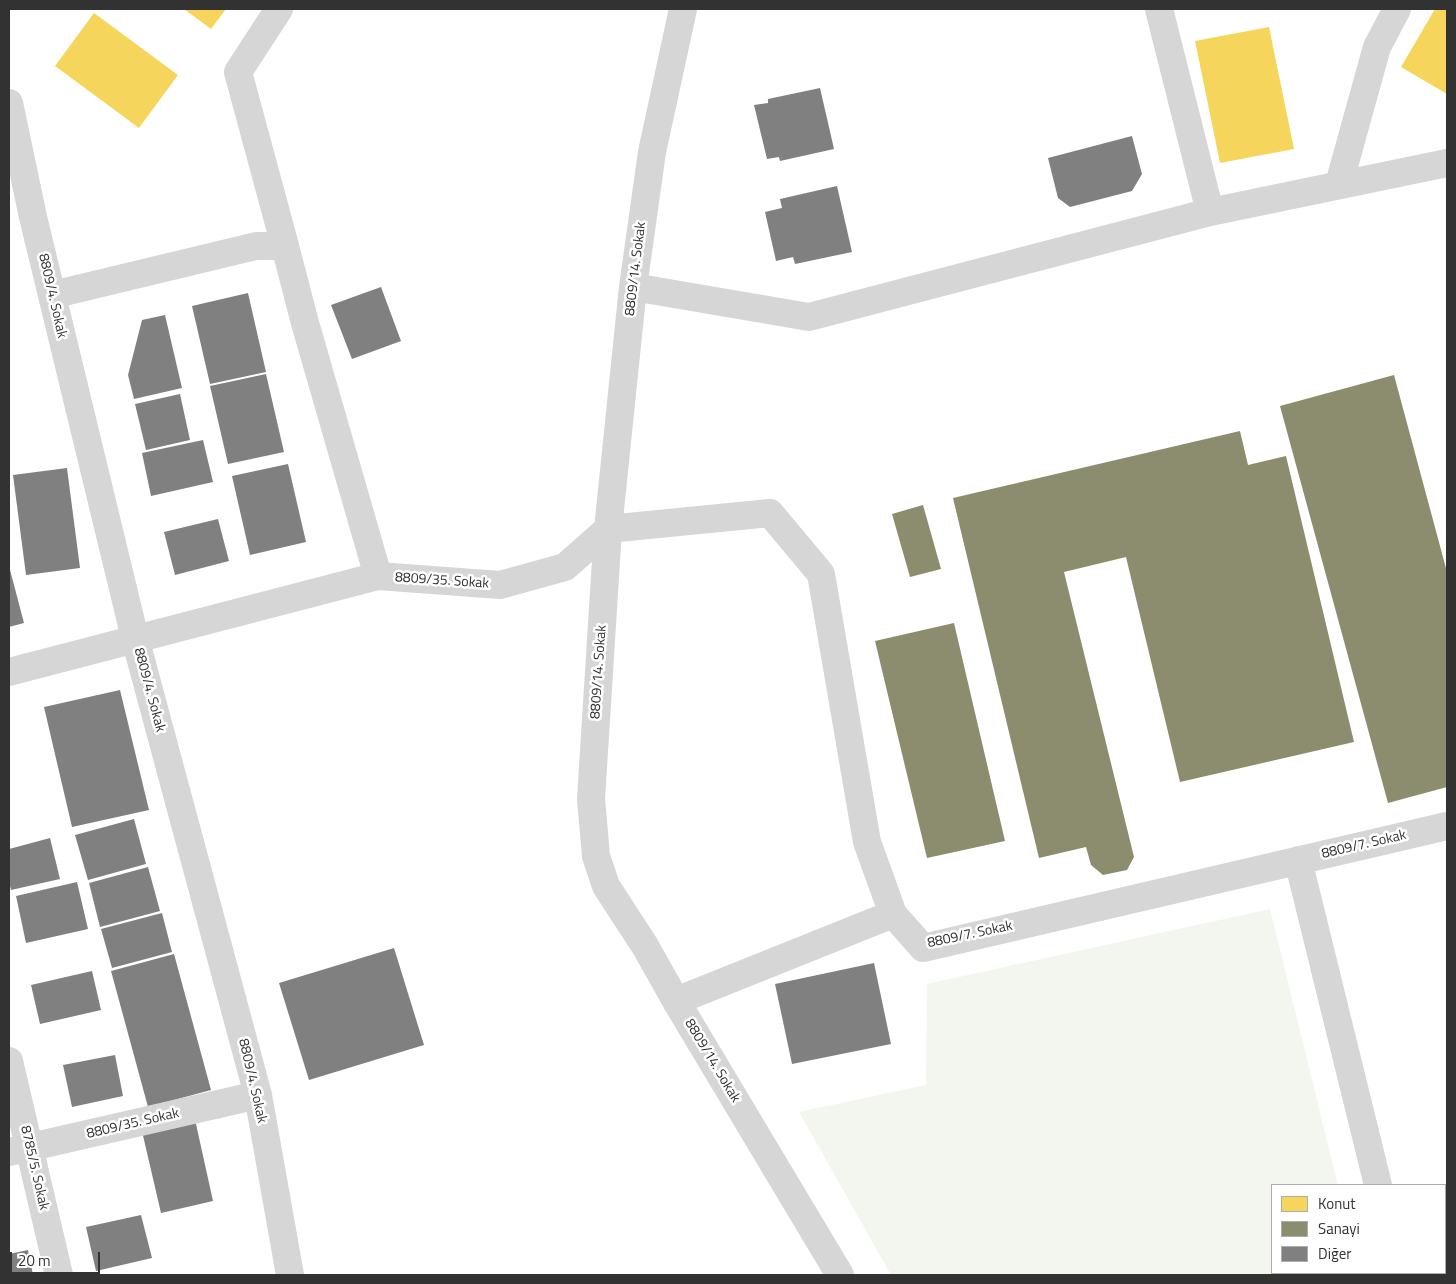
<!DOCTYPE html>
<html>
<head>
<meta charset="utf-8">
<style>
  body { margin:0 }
  #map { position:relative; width:1456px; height:1284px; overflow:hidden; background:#fff; font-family:"Titillium Web",sans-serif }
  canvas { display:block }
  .frame { position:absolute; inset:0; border:10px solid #323232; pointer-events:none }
  .legend { position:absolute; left:1271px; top:1184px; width:175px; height:90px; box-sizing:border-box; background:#fff; border:1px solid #adadad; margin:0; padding:6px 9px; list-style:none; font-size:15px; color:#323232 }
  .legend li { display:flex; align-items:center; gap:10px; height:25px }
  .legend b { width:25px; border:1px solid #adadad }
  .scale { position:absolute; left:10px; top:1252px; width:90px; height:22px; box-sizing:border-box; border:2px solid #323232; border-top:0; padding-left:6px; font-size:15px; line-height:18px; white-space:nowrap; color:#323232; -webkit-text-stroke:4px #fff; paint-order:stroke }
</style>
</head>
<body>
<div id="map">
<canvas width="1456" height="1284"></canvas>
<div class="frame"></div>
<ul class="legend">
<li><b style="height:14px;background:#f6d55c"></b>Konut</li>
<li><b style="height:14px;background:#8c8c6e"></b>Sanayi</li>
<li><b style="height:14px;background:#808080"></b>Diğer</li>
</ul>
<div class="scale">20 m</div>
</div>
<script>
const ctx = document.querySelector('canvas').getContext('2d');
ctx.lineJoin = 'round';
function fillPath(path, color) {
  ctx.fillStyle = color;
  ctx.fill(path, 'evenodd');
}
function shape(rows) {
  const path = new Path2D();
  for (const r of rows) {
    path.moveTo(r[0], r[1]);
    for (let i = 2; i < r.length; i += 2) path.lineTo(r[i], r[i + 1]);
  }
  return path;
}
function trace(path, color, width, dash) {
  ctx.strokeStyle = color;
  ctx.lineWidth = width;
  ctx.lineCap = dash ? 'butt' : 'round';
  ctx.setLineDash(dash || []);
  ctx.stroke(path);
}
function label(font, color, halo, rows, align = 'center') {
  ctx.font = font + ' "Titillium Web",sans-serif';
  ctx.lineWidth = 5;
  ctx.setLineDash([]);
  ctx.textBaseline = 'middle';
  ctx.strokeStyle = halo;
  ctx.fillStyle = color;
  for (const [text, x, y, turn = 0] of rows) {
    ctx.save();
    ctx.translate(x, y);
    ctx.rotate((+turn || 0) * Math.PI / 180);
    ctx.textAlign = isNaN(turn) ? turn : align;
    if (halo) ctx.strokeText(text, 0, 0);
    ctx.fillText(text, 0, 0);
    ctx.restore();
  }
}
fillPath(shape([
  [1270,909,1338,1185,1272,1185,1272,1273,1360,1273,1361,1275,891,1275,799,1112,926,1085,927,984]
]), '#f3f6ee');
fillPath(shape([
  [184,9,226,9,211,29],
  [1435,9,1447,9,1447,94,1401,67],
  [94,13,178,75,139,128,55,66],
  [1269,27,1294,149,1220,163,1195,41]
]), '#f6d55c');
fillPath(shape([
  [1394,375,1447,572,1447,787,1388,803,1280,406],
  [1240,431,1248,465,1286,456,1354,742,1180,782,1126,557,1064,572,1134,857,1127,870,1103,875,1091,865,1086,847,1039,858,953,498],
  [923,505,941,569,910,577,892,514],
  [954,623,1005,841,927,858,875,641]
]), '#8c8c6e');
fillPath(shape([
  [820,88,834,149,780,161,779,157,767,159,754,105,768,103,768,99],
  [1132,136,1142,174,1132,191,1070,207,1058,198,1048,158],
  [837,186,852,252,795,264,793,257,776,261,765,212,782,208,780,199],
  [381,287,401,341,352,359,331,305],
  [248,293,266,372,210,384,192,306],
  [165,315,182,388,134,399,128,375,142,320],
  [266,374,284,452,228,464,210,386],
  [180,394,190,440,146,450,135,404],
  [203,440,213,482,151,496,142,453],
  [288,464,306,542,250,555,232,476],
  [67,468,80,568,26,575,13,475],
  [218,519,229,561,175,575,164,532],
  [9,566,24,623,9,627],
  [120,690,149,810,72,827,44,707],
  [134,819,146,864,88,880,75,835],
  [50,838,60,879,11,890,9,882,9,849],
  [148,867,160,911,100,927,89,883],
  [77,882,88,929,26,943,16,896],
  [162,913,172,952,112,968,101,929],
  [394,948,424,1045,309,1080,279,983],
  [174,954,211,1090,148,1107,111,971],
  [874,963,891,1044,792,1064,775,984],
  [92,971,101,1010,40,1024,31,985],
  [115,1055,123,1096,72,1107,63,1065],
  [194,1115,213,1201,161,1213,141,1127],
  [141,1215,152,1258,96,1271,86,1227],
  [28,1250,33,1275,9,1275,9,1254]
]), '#808080');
trace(shape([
  [279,9,238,72,285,246],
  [683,9,652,152,633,287,608,529,591,799,596,856,606,886,645,946,676,1001,840,1275],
  [1159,9,1210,212],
  [9,103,33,217,135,638,258,1095,290,1275],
  [1339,184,1377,47,1397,9],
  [633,287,809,317,1210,212,1447,163],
  [52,295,256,246,285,246,305,323,378,576],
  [9,672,378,576,500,585,565,567,608,529,770,513,821,574,867,842,893,914,923,948,1447,826],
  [1298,860,1378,1185],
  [676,1001,893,914],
  [9,1061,59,1275],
  [9,1152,258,1095],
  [1399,1273,1400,1275]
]), '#d6d6d6', 28);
label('14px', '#323232', '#fff', [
  ["8809/14. Sokak",636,269,-83],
  ["8809/4. Sokak",52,296,77],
  ["8809/35. Sokak",442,581,4],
  ["8809/14. Sokak",599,672,-86],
  ["8809/4. Sokak",149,690,75],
  ["8809/7. Sokak",1364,845,-13],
  ["8809/7. Sokak",970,935,-12],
  ["8809/14. Sokak",712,1061,59],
  ["8809/4. Sokak",252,1081,77],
  ["8809/35. Sokak",133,1124,-13],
  ["8785/5. Sokak",34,1168,77]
]);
</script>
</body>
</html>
